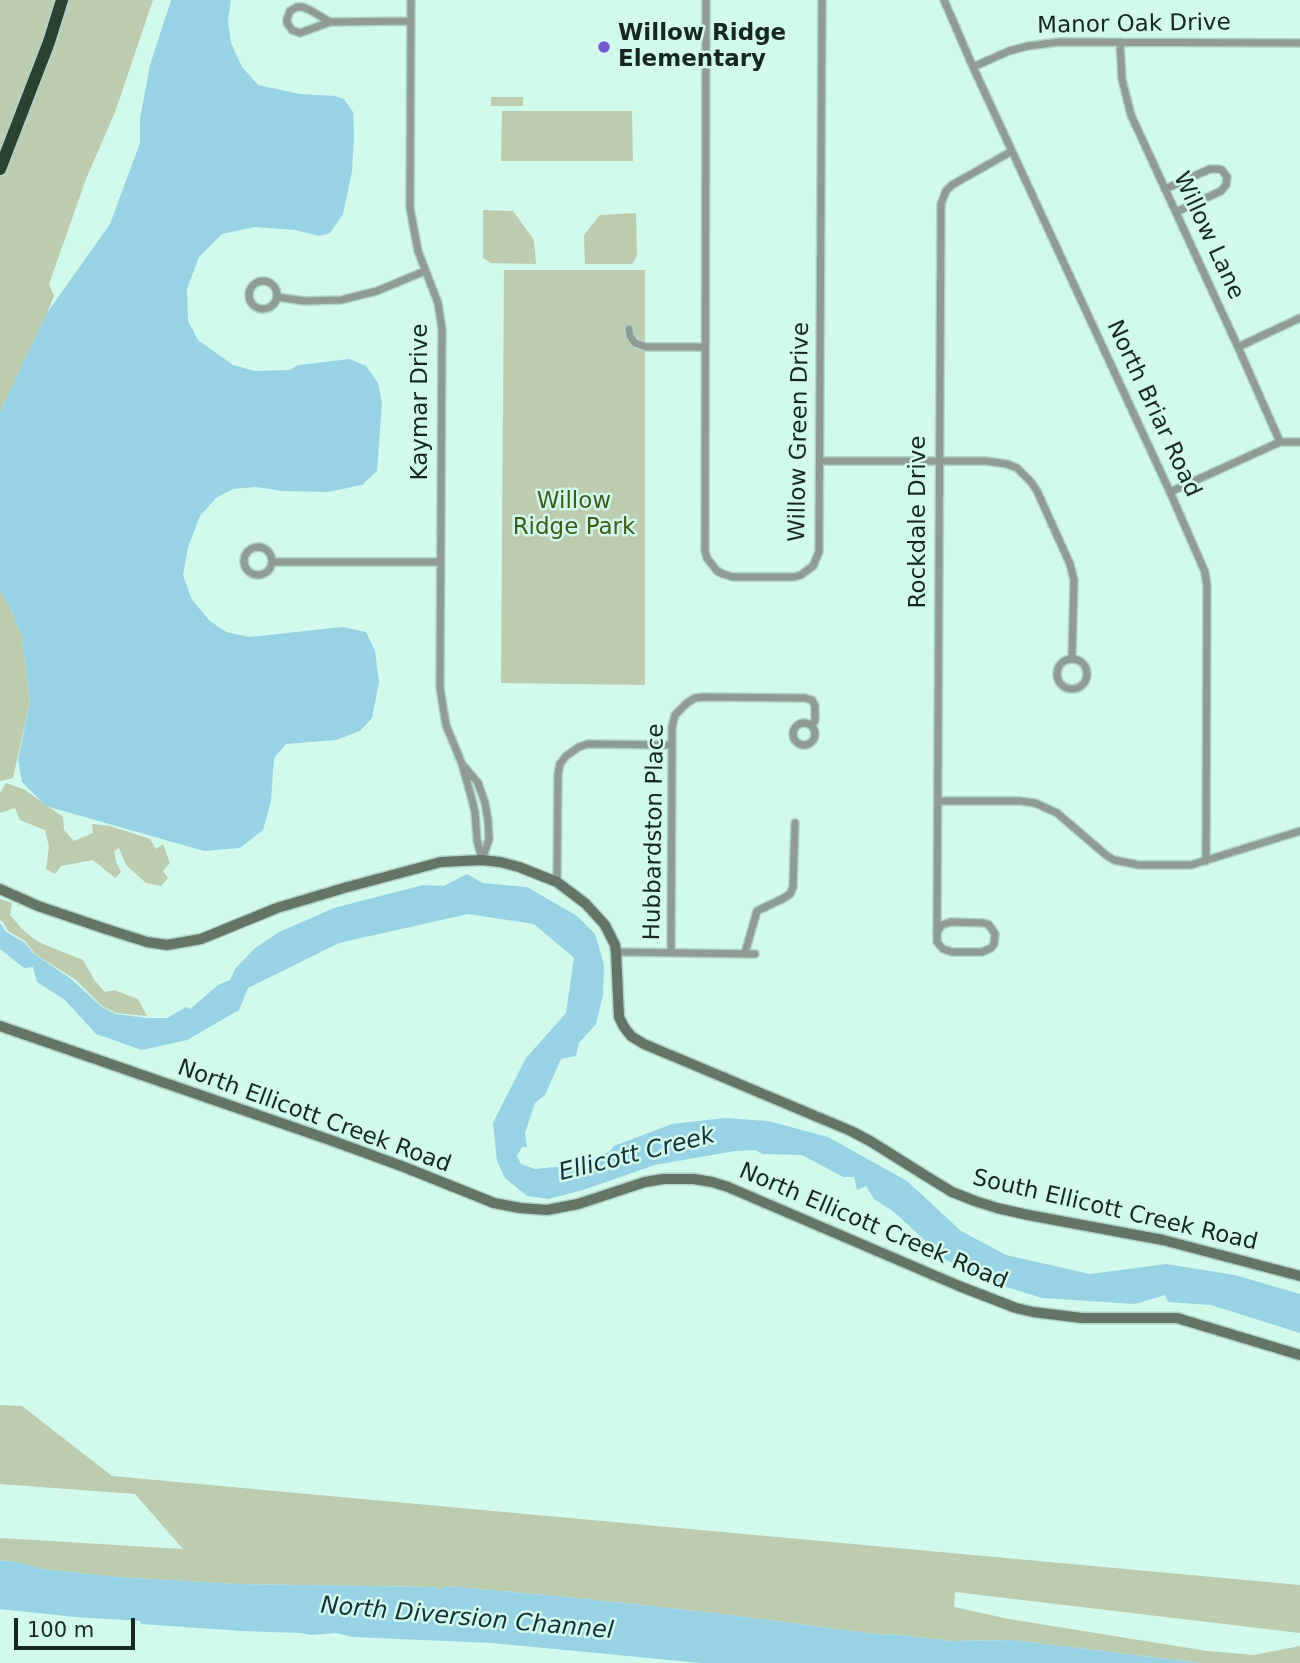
<!DOCTYPE html>
<html>
<head>
<meta charset="utf-8">
<style>
  body { margin:0 }
  #map { position:relative; width:1300px; height:1663px; overflow:hidden; background:#d1f9ec; font-family:"DejaVu Sans",sans-serif }
  canvas { display:block }
  .scale { position:absolute; left:14px; top:1618px; width:121px; height:32px; box-sizing:border-box; border:4px solid #172622; border-top:0; padding-left:9px; font-size:21px; line-height:24px; white-space:nowrap; color:#172622; -webkit-text-stroke:5px #d1f9ec; paint-order:stroke }
</style>
</head>
<body>
<div id="map">
<canvas width="1300" height="1663"></canvas>
<div class="scale">100 m</div>
</div>
<script>
const ctx = document.querySelector('canvas').getContext('2d');
ctx.lineJoin = 'round';
function fillPath(path, color) {
  ctx.fillStyle = color;
  ctx.fill(path, 'evenodd');
}
function shape(rows) {
  const path = new Path2D();
  for (const r of rows) {
    if (r.length === 3) {
      path.moveTo(r[0] + r[2], r[1]);
      path.arc(r[0], r[1], r[2], 0, 2 * Math.PI);
      continue;
    }
    path.moveTo(r[0], r[1]);
    for (let i = 2; i < r.length; i += 2) path.lineTo(r[i], r[i + 1]);
  }
  return path;
}
function trace(path, color, width, dash) {
  ctx.strokeStyle = color;
  ctx.lineWidth = width;
  ctx.lineCap = dash ? 'butt' : 'round';
  ctx.setLineDash(dash || []);
  ctx.stroke(path);
}
function label(font, color, halo, rows, align = 'center') {
  ctx.font = font + ' "DejaVu Sans",sans-serif';
  ctx.lineWidth = 5;
  ctx.setLineDash([]);
  ctx.textBaseline = 'middle';
  ctx.strokeStyle = halo;
  ctx.fillStyle = color;
  for (const [text, x, y, turn = 0] of rows) {
    ctx.save();
    ctx.translate(x, y);
    ctx.rotate((+turn || 0) * Math.PI / 180);
    ctx.textAlign = isNaN(turn) ? turn : align;
    if (halo) ctx.strokeText(text, 0, 0);
    ctx.fillText(text, 0, 0);
    ctx.restore();
  }
}
fillPath(shape([
  [0,0,153,0,115,112,86,179,49,284,54,296,47,313,0,412],
  [491,97,523,97,523,106,491,106],
  [502,111,632,111,633,161,501,161],
  [483,210,513,211,534,240,536,264,491,263,483,258],
  [636,213,637,256,632,264,585,264,584,235,600,215],
  [504,270,645,270,645,685,501,683],
  [0,591,8,603,22,637,30,702,13,778,0,781],
  [6,783,25,790,63,817,64,830,74,841,93,833,92,824,110,826,150,839,156,849,163,844,170,863,163,871,168,878,161,886,146,883,126,865,119,848,114,851,116,862,121,872,115,878,93,860,61,866,55,874,46,869,49,847,45,830,20,820,15,808,0,813,0,793],
  [0,899,12,903,10,915,22,929,38,942,83,960,95,981,105,992,114,990,138,999,147,1016,116,1013,102,1006,76,980,35,954,25,941,8,931,3,922,0,920],
  [0,1405,22,1406,112,1476,1300,1585,1300,1633,955,1592,954,1607,1009,1619,1207,1651,1254,1655,1300,1646,1300,1663,1201,1663,1013,1640,951,1641,894,1634,884,1635,715,1613,568,1597,447,1586,441,1589,433,1587,238,1584,118,1577,43,1569,17,1562,0,1560,0,1538,183,1549,135,1494,0,1484]
]), '#bdcbaf');
fillPath(shape([
  [171,0,231,0,228,20,231,43,242,67,258,85,300,94,335,96,344,99,353,112,354,136,352,172,343,214,330,233,319,236,295,230,255,227,222,234,199,257,187,289,188,321,198,340,233,365,255,371,290,370,298,365,350,359,366,366,378,383,382,403,377,471,362,485,328,492,283,491,256,487,233,489,216,498,200,516,188,547,183,575,192,600,210,621,226,632,250,637,342,627,366,632,375,651,379,682,372,718,360,731,336,740,286,744,274,758,271,801,263,830,240,848,204,851,46,806,22,782,18,760,30,702,22,637,8,603,0,591,0,412,47,313,110,224,140,143,140,119,150,65],
  [467,874,483,883,527,887,577,916,595,934,604,965,603,995,596,1024,579,1043,576,1056,561,1059,545,1095,535,1103,525,1133,527,1147,522,1147,517,1156,521,1164,535,1169,575,1165,609,1152,614,1146,672,1124,725,1118,768,1121,828,1137,907,1181,961,1231,1006,1255,1090,1274,1166,1264,1235,1275,1300,1294,1300,1333,1211,1305,1168,1302,1165,1295,1135,1304,1042,1298,990,1282,946,1260,894,1212,874,1199,866,1186,857,1190,854,1177,843,1177,802,1155,763,1154,755,1150,735,1151,655,1165,583,1190,548,1199,527,1196,505,1178,497,1161,493,1123,526,1058,566,1013,574,958,534,924,468,914,339,943,248,988,239,1010,187,1040,142,1050,96,1034,65,1000,37,982,33,967,24,968,0,949,0,923,6,932,25,943,33,953,71,979,102,1007,116,1014,147,1018,167,1018,186,1007,190,1009,218,985,230,980,235,969,254,949,279,932,334,908,423,885,444,886],
  [0,1560,17,1562,43,1569,118,1577,238,1584,433,1587,441,1589,447,1586,568,1597,715,1613,884,1635,894,1634,951,1641,1013,1640,1201,1663,701,1663,492,1643,353,1637,337,1633,311,1635,300,1633,242,1631,141,1624,140,1621,75,1617,0,1609]
]), '#98d3e5');
const street = shape([
  [411,0,410,208,418,251,438,303,442,329,440,688,446,725,462,764,471,796,475,812,477,840,482,860,489,839,488,820,485,803,478,783,462,764],
  [706,0,705,551,707,558,717,571,723,574,733,577,794,577,801,575,813,566,819,552,822,0],
  [944,0,973,67,1170,492,1205,572,1207,586,1206,861],
  [330,22,300,33,292,30,287,23,287,19,290,11,297,7,302,7,310,10,330,22,411,21],
  [1120,42,1122,79,1131,115,1238,347,1280,442],
  [973,67,1009,51,1028,46,1060,42,1300,43],
  [1165,189,1210,169,1218,169,1222,170,1227,177,1226,185,1221,191,1176,212],
  [263,295,14],
  [277,297,304,301,341,300,377,291,425,271],
  [629,329,630,336,635,343,646,347,704,347],
  [1238,347,1300,318],
  [820,461,986,461,1007,464,1017,468,1031,482,1037,491,1070,564,1074,580,1072,658],
  [1170,492,1280,442,1300,442],
  [258,561,14],
  [272,562,440,562],
  [1072,674,15],
  [804,734,11],
  [938,801,1020,801,1035,803,1057,813,1106,855,1114,860,1139,865,1191,865,1300,831],
  [557,882,558,774,560,764,566,756,579,747,588,744,672,745],
  [951,922,984,923,989,925,995,934,994,944,991,948,982,952,952,952,943,949,937,942,937,932,942,925,951,922],
  [937,932,941,204,946,191,952,185,1012,151],
  [616,952,755,954],
  [671,953,672,745,672,727,675,715,687,703,695,698,703,697,805,698,812,700,815,706,815,721,811,725],
  [745,953,757,911,784,898,790,894,793,887,795,823]
]);
const secondary = shape([
  [0,889,38,906,106,929,147,942,167,945,201,939,277,908,344,888,441,862,482,860,500,862,519,867,557,882,586,904,605,925,615,945,616,952,619,1017,624,1027,631,1036,644,1044,851,1131,870,1141,934,1181,952,1192,975,1201,997,1208,1028,1215,1163,1240,1300,1276],
  [0,1026,333,1141,404,1167,494,1203,520,1208,547,1210,578,1204,645,1182,663,1179,694,1179,712,1182,728,1187,959,1286,1016,1308,1033,1312,1082,1318,1177,1318,1300,1355]
]);
const highway = shape([
  [0,169,49,42,62,0]
]);
trace(street, '#b0d3c8', 10);
trace(secondary, '#b0d3c8', 13);
trace(highway, '#b0d3c8', 16);
trace(street, '#909c93', 7);
trace(secondary, '#647567', 10);
trace(highway, '#2a4230', 12);
for (const [x, y, r, color] of [
  [604,47,7,"#6f59d3"]
]) {
  const dot = new Path2D();
  dot.arc(x, y, r, 0, 2 * Math.PI);
  ctx.fillStyle = color;
  ctx.fill(dot);
  trace(dot, '#d1f9ec', 2.5);
}
label('23px', '#172622', '#d1f9ec', [
  ["Manor Oak Drive",1134,25,-1],
  ["Willow Lane",1208,236,65],
  ["Kaymar Drive",421,402,-90],
  ["North Briar Road",1153,409,65],
  ["Willow Green Drive",800,432,-89],
  ["Rockdale Drive",919,522,-90],
  ["Hubbardston Place",655,832,-89],
  ["North Ellicott Creek Road",314,1117,20],
  ["South Ellicott Creek Road",1115,1211,13],
  ["North Ellicott Creek Road",873,1227,23]
]);
label('bold 23px', '#172622', '#d1f9ec', [
  ["Willow Ridge",618,34],
  ["Elementary",618,60]
], 'left');
label('23px', '#415b1a', '#d1f9ec', [
  ["Willow",574,502],
  ["Ridge Park",574,528]
]);
label('italic 24px', '#143139', '#d1f9ec', [
  ["Ellicott Creek",637,1155,-14],
  ["North Diversion Channel",467,1619,5]
]);
</script>
</body>
</html>
